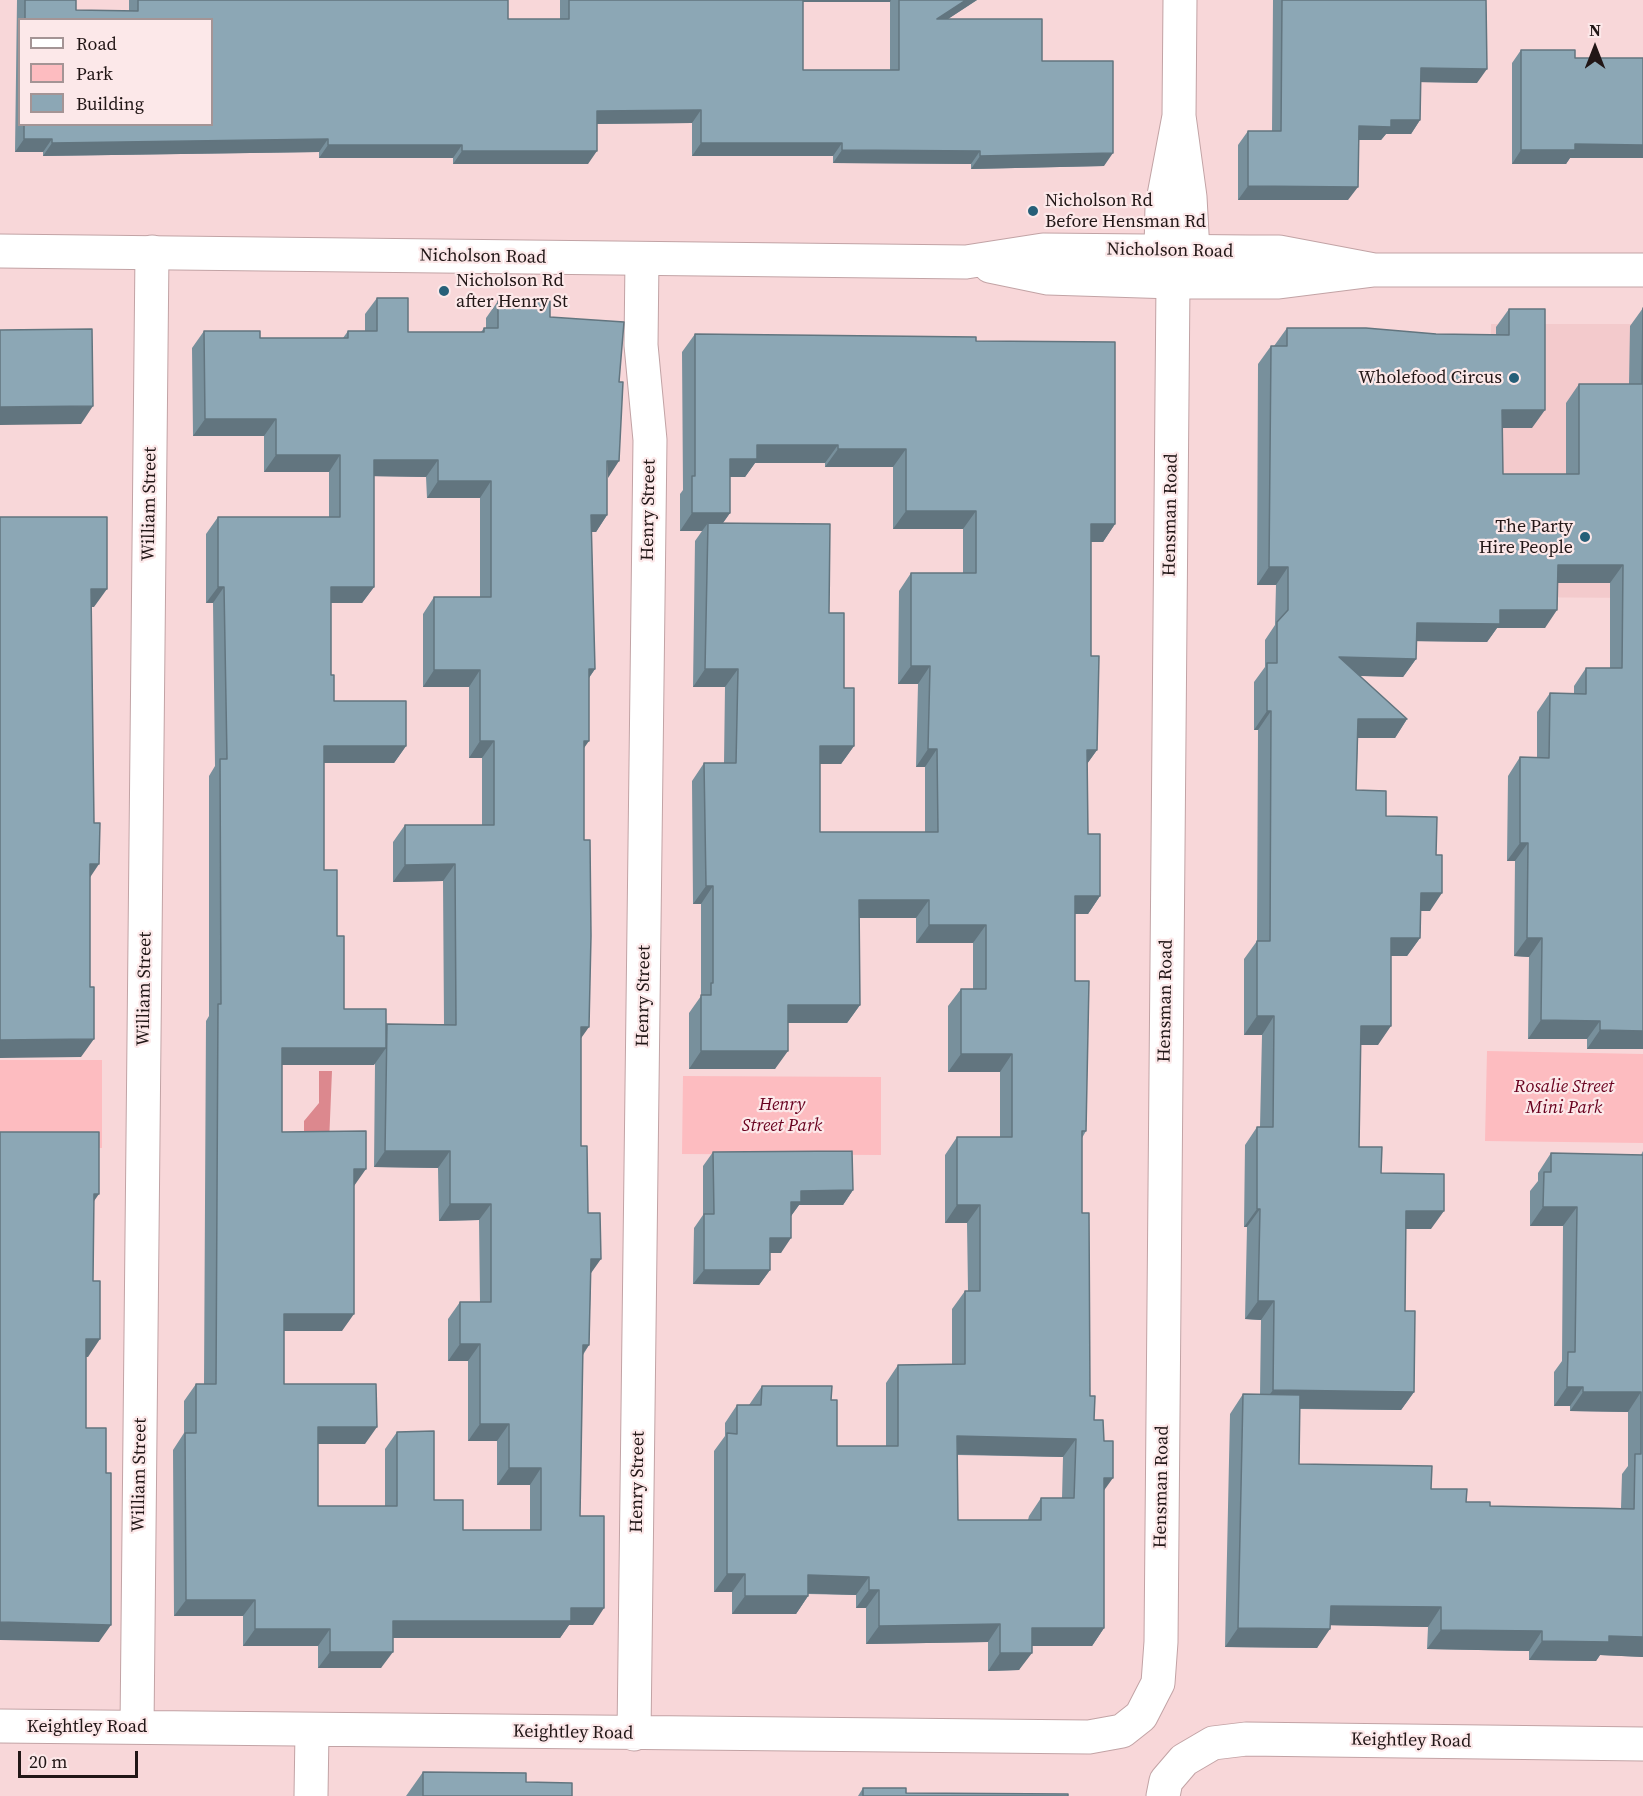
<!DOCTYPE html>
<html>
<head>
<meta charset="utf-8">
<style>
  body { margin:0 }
  #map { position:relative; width:1643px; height:1796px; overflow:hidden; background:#f8d7d9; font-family:"Source Serif 4",serif }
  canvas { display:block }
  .legend { position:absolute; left:18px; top:18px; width:195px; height:108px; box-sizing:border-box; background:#fce8e9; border:2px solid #a49495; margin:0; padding:8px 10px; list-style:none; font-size:18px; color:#211616 }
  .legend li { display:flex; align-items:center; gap:12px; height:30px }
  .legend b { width:30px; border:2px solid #a49495 }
  .north { position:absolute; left:1565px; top:18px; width:60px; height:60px; -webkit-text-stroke:4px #fce8e9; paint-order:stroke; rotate:0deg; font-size:16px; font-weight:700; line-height:24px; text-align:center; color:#211616 }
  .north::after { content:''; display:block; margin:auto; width:21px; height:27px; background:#211616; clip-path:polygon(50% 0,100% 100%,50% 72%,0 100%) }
  .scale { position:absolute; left:18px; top:1751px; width:120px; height:27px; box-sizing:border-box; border:3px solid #211616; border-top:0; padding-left:8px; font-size:18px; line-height:21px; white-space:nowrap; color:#211616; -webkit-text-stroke:4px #fce8e9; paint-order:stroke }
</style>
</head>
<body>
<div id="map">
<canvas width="1643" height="1796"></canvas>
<ul class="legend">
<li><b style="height:8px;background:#fff"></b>Road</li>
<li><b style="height:16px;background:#fdbcc0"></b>Park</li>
<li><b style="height:16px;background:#8ca7b5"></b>Building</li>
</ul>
<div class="north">N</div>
<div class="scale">20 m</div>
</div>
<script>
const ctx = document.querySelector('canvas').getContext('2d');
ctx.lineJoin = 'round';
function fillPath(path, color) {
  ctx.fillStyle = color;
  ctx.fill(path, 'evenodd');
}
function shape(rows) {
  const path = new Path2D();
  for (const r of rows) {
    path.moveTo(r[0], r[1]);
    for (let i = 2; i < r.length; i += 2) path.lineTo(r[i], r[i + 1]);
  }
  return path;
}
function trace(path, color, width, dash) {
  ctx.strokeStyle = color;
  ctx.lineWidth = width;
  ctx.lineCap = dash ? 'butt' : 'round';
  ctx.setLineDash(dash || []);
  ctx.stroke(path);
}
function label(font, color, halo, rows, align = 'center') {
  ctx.font = font + ' "Source Serif 4",serif';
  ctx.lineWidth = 4.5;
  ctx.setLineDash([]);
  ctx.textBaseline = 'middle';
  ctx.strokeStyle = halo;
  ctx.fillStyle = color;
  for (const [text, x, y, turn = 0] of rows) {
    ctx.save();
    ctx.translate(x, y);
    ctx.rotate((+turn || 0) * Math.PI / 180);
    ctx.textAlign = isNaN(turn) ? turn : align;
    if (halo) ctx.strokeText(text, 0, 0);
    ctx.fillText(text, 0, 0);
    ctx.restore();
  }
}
fillPath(shape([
  [1491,324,1643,324,1643,598,1488,597]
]), '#f3cacc');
fillPath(shape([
  [1487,1051,1643,1054,1643,1143,1485,1141],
  [0,1060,102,1060,102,1148,0,1148],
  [683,1076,881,1077,881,1155,682,1154]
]), '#fdbcc0');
fillPath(shape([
  [319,1071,332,1071,329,1143,304,1143,304,1121,319,1103]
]), '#dc888e');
const minor = shape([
  [1178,275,1193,252,1190,197,1179,116,1180,0],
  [0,1726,1089,1737,1122,1731,1141,1716,1158,1683,1161,1642,1173,282,1161,251,1162,206,1179,116],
  [137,1727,152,252],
  [634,1734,650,440,641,345,642,259],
  [311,1796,312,1731],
  [1163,1796,1166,1781,1184,1760,1213,1743,1246,1739,1643,1744]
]);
const major = shape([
  [0,251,966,262,1043,250,1249,252,1279,252,1374,270],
  [990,266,1048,278,1173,282,1279,282,1374,270,1643,270]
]);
trace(minor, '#c2a3a5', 35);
trace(major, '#c2a3a5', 35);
trace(minor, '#fff', 33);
trace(major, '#fff', 33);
fillPath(shape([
  [17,0,76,0,76,10,129,11,129,0,508,0,508,19,560,19,560,0,977,0,948,19,1042,61,1104,166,971,169,971,164,833,163,833,156,692,156,692,123,597,124,588,164,453,164,453,158,319,158,319,152,43,156,43,152,15,152],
  [803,2,890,2,890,70,803,70],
  [20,20,212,20,212,124,20,124],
  [1273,0,1486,0,1477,83,1421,82,1420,120,1411,134,1386,134,1381,140,1358,140,1348,200,1238,200,1238,145,1248,131,1272,131],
  [1521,50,1575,58,1570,158,1566,164,1512,164,1512,63],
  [377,298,408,332,481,332,484,328,486,328,486,318,498,301,550,317,607,478,607,515,596,532,591,532,595,669,589,678,584,748,581,1038,581,1146,588,1213,591,1274,589,1345,583,1355,580,1516,593,1625,569,1625,560,1638,393,1638,381,1668,318,1668,318,1646,243,1646,243,1616,174,1616,173,1450,184,1433,184,1401,196,1384,204,1384,206,1021,209,1016,209,776,215,766,213,603,206,603,206,534,218,517,329,517,329,472,264,472,264,436,193,436,192,348,204,331,260,338,343,338,348,331,365,331,365,314],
  [374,476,426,477,427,498,480,498,480,597,434,597,423,614,423,687,469,687,469,758,482,758,482,825,405,825,393,842,393,882,443,881,444,1024,386,1025,344,1009,337,936,324,870,324,763,394,763,406,746,334,701,331,675,331,603,362,603,374,587],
  [375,1064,374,1167,438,1168,439,1221,479,1220,480,1302,460,1302,448,1319,448,1361,468,1361,468,1441,497,1441,497,1485,530,1485,530,1530,463,1530,434,1500,397,1432,385,1449,385,1506,318,1506,318,1444,365,1444,284,1384,284,1331,342,1331,354,1186,282,1132,282,1065],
  [1643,308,1643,1049,1587,1049,1587,1039,1528,1039,1529,957,1514,956,1515,861,1507,861,1508,776,1520,757,1537,758,1537,712,1550,693,1574,694,1574,686,1586,668,1610,668,1610,583,1558,583,1545,628,1497,628,1487,642,1416,641,1416,659,1403,677,1360,676,1407,719,1395,738,1358,738,1356,790,1386,816,1430,911,1421,911,1420,938,1407,956,1391,956,1378,1045,1361,1045,1359,1147,1431,1229,1406,1229,1405,1311,1414,1392,1401,1410,1300,1409,1299,1464,1431,1489,1466,1502,1490,1506,1621,1508,1622,1474,1628,1466,1628,1412,1570,1411,1570,1406,1554,1406,1554,1372,1562,1361,1563,1226,1530,1226,1530,1191,1538,1181,1538,1173,1551,1153,1641,1155,1643,1151,1643,1657,1600,1655,1596,1661,1529,1660,1529,1651,1427,1649,1428,1627,1330,1625,1317,1648,1225,1647,1230,1414,1243,1394,1260,1395,1261,1320,1245,1319,1247,1227,1244,1227,1245,1145,1257,1127,1260,1127,1262,1035,1244,1035,1244,959,1257,941,1258,730,1254,730,1254,682,1265,667,1265,640,1275,625,1276,585,1257,585,1258,364,1271,346,1274,346,1287,328,1436,334,1496,335,1496,327,1509,309,1532,428,1502,428,1503,474,1566,474,1566,403,1579,384,1629,384,1630,326],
  [695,334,976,341,1115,524,1103,542,1091,542,1091,656,1097,750,1087,764,1088,834,1100,896,1088,914,1075,914,1075,981,1086,1131,1082,1138,1082,1213,1090,1396,1094,1420,1104,1491,1104,1628,1092,1646,1032,1646,1019,1670,988,1671,988,1642,866,1644,866,1608,856,1608,856,1595,808,1594,808,1596,796,1614,732,1614,732,1592,714,1592,714,1451,725,1436,725,1423,737,1405,749,1405,762,1386,831,1400,837,1446,886,1446,886,1383,898,1365,952,1364,952,1309,965,1291,968,1291,967,1223,945,1223,945,1155,957,1137,1000,1137,1000,1072,948,1072,948,1006,961,989,973,989,973,943,916,943,916,918,859,918,860,1005,847,1023,788,1023,775,1069,689,1069,689,1013,701,996,701,904,693,904,692,781,704,763,724,763,725,687,693,687,695,541,702,531,680,531,680,494,683,490,682,352],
  [755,463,825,463,825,467,893,467,893,529,963,529,963,573,911,573,899,591,898,684,918,684,916,767,925,767,925,832,820,832,820,764,841,764,854,746,844,688,829,613,723,523,730,513,730,477,745,477],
  [957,1455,1063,1457,1062,1498,1041,1498,1029,1516,1028,1520,958,1520],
  [713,1152,853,1190,843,1205,799,1205,791,1216,781,1253,770,1253,770,1270,759,1285,693,1284,694,1228,703,1215,703,1166],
  [423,1772,526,1782,572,1796,406,1796],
  [863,1788,906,1793,1068,1796,858,1796]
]), '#78909c');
fillPath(shape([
  [796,0,891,0,890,2,794,2],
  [966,0,977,0,928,32,937,19],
  [1421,68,1487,69,1477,83,1412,82],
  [701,110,692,123,588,124,597,111],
  [1391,120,1420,120,1411,134,1386,134,1381,140,1349,140,1359,126],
  [24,139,52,139,43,152,15,152],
  [328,139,319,152,43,156,52,143],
  [701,143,842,143,833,156,692,156],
  [1575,144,1643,145,1643,158,1570,158,1566,164,1512,164,1521,150],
  [328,145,462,145,453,158,319,158],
  [842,150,980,151,971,164,833,163],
  [462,151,597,151,588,164,453,164],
  [1113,153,1104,166,971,169,980,156],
  [1248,186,1358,187,1348,200,1238,200],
  [93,406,81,424,0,425,0,407],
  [1502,410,1545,410,1532,428,1490,428],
  [205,419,276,419,264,436,193,436],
  [757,445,838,445,825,463,755,463,745,477,717,477,730,459],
  [838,449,906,449,893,467,825,467],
  [276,455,340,455,329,472,264,472],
  [374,460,438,460,426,477,362,476],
  [607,461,619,461,608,478],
  [438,481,491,481,480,498,427,498],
  [906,511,976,511,963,529,893,529],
  [692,513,730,513,717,531,708,523,702,531,680,531],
  [591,515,607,515,596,532,579,532],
  [1091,524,1115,524,1103,542,1078,542],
  [1558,565,1623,565,1610,583,1546,583],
  [1269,567,1288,567,1276,585,1257,585],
  [218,587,224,587,213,603,206,603],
  [331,587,374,587,362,603,319,603],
  [91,589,107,589,94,607,79,607],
  [1500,610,1557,610,1545,628,1497,628,1487,642,1404,641,1417,623],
  [1339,657,1416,659,1403,677,1326,675],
  [911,666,930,666,918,684,898,684],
  [589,669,595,669,583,686],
  [705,669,738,669,725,687,693,687],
  [434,670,480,670,469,687,423,687],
  [1267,711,1271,711,1258,730,1254,730],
  [1358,719,1407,719,1395,738,1345,738],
  [480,741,494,741,482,758,469,758],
  [584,741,589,741,577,758],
  [324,746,406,746,394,763,312,763],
  [820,746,854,746,841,764,808,764],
  [928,749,937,749,925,767,916,767],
  [1087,750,1097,750,1084,768],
  [1520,843,1528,843,1515,861,1507,861],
  [90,864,99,864,87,882],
  [455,864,443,881,393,882,405,865],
  [706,886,713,886,701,904,693,904],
  [1421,893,1442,893,1430,911,1408,911],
  [1075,896,1100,896,1088,914,1063,914],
  [859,900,929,900,916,918,846,918],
  [929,925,986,925,973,943,916,943],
  [1391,938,1420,938,1407,956,1379,956],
  [1527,938,1542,938,1529,957,1514,956],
  [788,1005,860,1005,847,1023,775,1023],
  [1257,1016,1274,1016,1262,1035,1244,1035],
  [1541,1020,1600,1021,1587,1039,1528,1039],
  [1361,1026,1391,1026,1378,1045,1348,1045],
  [581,1027,589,1027,577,1044],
  [1600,1030,1643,1031,1643,1049,1587,1049],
  [94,1039,81,1057,0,1058,0,1040],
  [282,1048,386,1048,374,1065,271,1065],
  [701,1051,788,1051,775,1069,689,1069],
  [961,1054,1012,1054,1000,1072,948,1072],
  [385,1151,450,1151,438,1168,374,1167],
  [354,1169,366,1169,354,1186,342,1186],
  [853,1190,843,1205,799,1205,791,1216,791,1202,801,1191],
  [94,1194,99,1194,87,1211],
  [450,1204,491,1204,479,1220,439,1221],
  [957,1205,980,1205,967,1223,945,1223],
  [1543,1207,1577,1207,1563,1226,1530,1226],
  [1257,1209,1260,1209,1247,1227,1244,1227],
  [1406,1211,1444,1211,1431,1229,1393,1229],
  [770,1238,791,1238,781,1253,759,1253],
  [591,1259,601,1259,589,1276],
  [704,1270,770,1270,759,1285,693,1284],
  [1258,1301,1274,1301,1261,1320,1245,1319],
  [284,1314,354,1314,342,1331,272,1331],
  [86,1339,100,1339,88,1357,73,1357],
  [460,1344,480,1344,468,1361,448,1361],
  [583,1345,589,1345,577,1362],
  [1567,1387,1583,1387,1570,1406,1554,1406],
  [1273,1390,1414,1392,1401,1410,1260,1408],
  [1583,1392,1641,1392,1628,1412,1570,1411],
  [480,1424,509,1424,497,1441,468,1441],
  [318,1427,377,1427,365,1444,306,1444],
  [957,1436,1076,1439,1063,1457,944,1454],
  [509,1468,541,1468,530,1485,497,1485],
  [1104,1478,1113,1478,1100,1496],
  [727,1574,745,1574,732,1592,714,1592],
  [808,1575,869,1577,856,1595,796,1593],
  [869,1590,879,1590,866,1608,856,1608],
  [745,1596,808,1596,796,1614,732,1614],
  [186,1600,255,1600,243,1616,174,1616],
  [1331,1606,1441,1607,1428,1627,1317,1625],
  [571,1608,604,1608,593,1625,569,1625,560,1638,381,1638,393,1621],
  [0,1622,111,1625,99,1642,0,1640],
  [1000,1624,988,1642,866,1644,879,1626],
  [1032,1628,1104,1628,1092,1646,1019,1646],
  [1238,1628,1330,1629,1317,1648,1225,1647],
  [255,1629,330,1629,318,1646,243,1646],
  [1441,1630,1542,1631,1529,1651,1427,1649],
  [1609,1636,1643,1637,1643,1657,1600,1655,1596,1661,1529,1660,1542,1641],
  [330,1652,393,1652,381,1668,318,1668],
  [1000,1653,1032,1653,1019,1670,988,1671]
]), '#62757f');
const building = shape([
  [25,0,76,0,76,10,138,11,138,0,508,0,508,19,569,19,569,0,803,0,803,70,899,70,899,0,966,0,937,19,1042,19,1042,61,1113,61,1113,153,980,156,980,151,842,150,842,143,701,143,701,110,597,111,597,151,462,151,462,145,328,145,328,139,52,143,52,139,24,139,24,124,212,124,212,20,25,20,25,0],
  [1282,0,1486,0,1487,69,1421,68,1420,120,1391,120,1391,127,1359,126,1358,187,1248,186,1248,131,1281,131,1282,0],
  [1521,50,1575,50,1575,58,1643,58,1643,145,1575,144,1575,150,1521,150,1521,50],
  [377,298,408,298,408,332,484,332,484,328,498,328,498,301,550,301,550,317,624,322,619,382,623,382,619,461,607,461,607,515,591,515,595,669,589,669,589,741,584,741,584,840,590,840,591,936,589,1027,581,1027,581,1146,587,1146,588,1213,600,1213,601,1259,591,1259,589,1345,583,1345,580,1516,604,1516,604,1608,571,1608,571,1621,393,1621,393,1652,330,1652,330,1629,255,1629,255,1600,186,1600,185,1433,196,1433,196,1384,216,1384,218,1004,221,1004,220,759,227,759,224,587,218,587,218,517,340,517,340,455,276,455,276,419,205,419,204,331,260,331,260,338,348,338,348,331,377,331,377,298],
  [374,460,438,460,438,481,491,481,491,597,434,597,434,670,480,670,480,741,494,741,494,825,405,825,405,865,455,864,456,1025,387,1024,385,1151,450,1151,450,1204,491,1204,491,1302,460,1302,460,1344,480,1344,480,1424,509,1424,509,1468,541,1468,541,1530,463,1530,463,1500,434,1500,434,1431,397,1432,397,1506,318,1506,318,1427,377,1427,376,1384,284,1384,284,1314,354,1314,354,1169,366,1169,366,1131,282,1132,282,1048,386,1048,386,1009,344,1009,344,936,337,936,337,870,324,870,324,746,406,746,406,701,334,701,334,675,331,675,331,587,374,587,374,460],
  [1643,308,1643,1031,1600,1030,1600,1021,1541,1020,1542,938,1527,938,1528,843,1520,843,1520,757,1549,758,1550,693,1586,694,1586,668,1622,668,1623,565,1558,565,1557,610,1500,610,1500,624,1417,623,1416,659,1339,657,1407,719,1358,719,1356,790,1386,791,1386,816,1437,817,1436,855,1442,855,1442,893,1421,893,1420,938,1391,938,1391,1026,1361,1026,1359,1147,1382,1147,1381,1173,1444,1174,1444,1211,1406,1211,1405,1311,1415,1311,1414,1392,1273,1390,1274,1301,1258,1301,1260,1209,1257,1209,1257,1127,1273,1127,1274,1016,1257,1016,1257,941,1270,941,1271,711,1267,711,1267,663,1277,663,1277,622,1288,610,1288,567,1269,567,1271,346,1287,346,1287,328,1366,328,1436,334,1509,335,1509,309,1545,309,1545,410,1502,410,1503,474,1579,474,1579,384,1642,384,1643,308],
  [92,329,93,406,0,407,0,330,92,329],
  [695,334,976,337,976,341,1115,342,1115,524,1091,524,1091,656,1099,656,1097,750,1087,750,1088,834,1100,834,1100,896,1075,896,1075,981,1089,981,1086,1131,1082,1131,1082,1213,1089,1213,1090,1396,1095,1396,1094,1420,1103,1420,1104,1441,1113,1441,1113,1478,1104,1478,1104,1628,1032,1628,1032,1653,1000,1653,1000,1624,879,1626,879,1590,869,1590,869,1577,808,1575,808,1596,745,1596,745,1574,727,1574,727,1433,737,1434,737,1405,761,1405,762,1386,832,1386,831,1400,837,1400,837,1446,898,1446,898,1365,965,1364,965,1291,980,1291,980,1205,957,1205,957,1137,1012,1137,1012,1054,961,1054,961,989,986,989,986,925,929,925,929,900,859,900,860,1005,788,1005,788,1051,701,1051,701,995,711,995,711,983,713,983,713,886,706,886,704,763,736,763,738,669,705,669,708,523,830,524,829,613,844,613,844,688,854,688,854,746,820,746,820,832,938,832,937,749,928,749,930,666,911,666,911,573,976,573,976,511,906,511,906,449,838,449,838,445,757,445,757,459,730,459,730,513,692,513,692,476,695,476,695,334],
  [957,1436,1076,1439,1074,1498,1041,1498,1041,1520,958,1520,957,1436],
  [0,517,107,517,107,589,91,589,94,823,100,823,99,864,90,864,90,987,94,987,94,1039,0,1040,0,517],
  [0,1132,99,1132,99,1194,94,1194,93,1281,100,1281,100,1339,86,1339,86,1428,106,1428,106,1473,111,1473,111,1625,0,1622,0,1132],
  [852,1151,853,1190,801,1191,801,1202,791,1202,791,1238,770,1238,770,1270,704,1270,704,1214,714,1214,713,1152,852,1151],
  [1551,1153,1643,1155,1643,1637,1609,1636,1609,1642,1542,1641,1542,1631,1441,1630,1441,1607,1331,1606,1330,1629,1238,1628,1243,1394,1300,1395,1299,1464,1432,1466,1431,1489,1467,1489,1466,1502,1490,1502,1490,1506,1634,1509,1635,1454,1641,1454,1641,1392,1583,1392,1583,1387,1567,1387,1568,1352,1575,1352,1577,1207,1543,1207,1544,1172,1551,1172,1551,1153],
  [423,1772,526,1773,526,1782,572,1783,572,1796,423,1796,423,1772],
  [863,1788,906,1788,906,1793,1068,1794,1068,1796,863,1796,863,1788]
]);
fillPath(building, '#8ca7b5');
trace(building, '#62757f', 1.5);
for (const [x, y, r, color] of [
  [1033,211,6,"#265f78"],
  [444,291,6,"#265f78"],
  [1514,378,6,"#265f78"],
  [1585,537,6,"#265f78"]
]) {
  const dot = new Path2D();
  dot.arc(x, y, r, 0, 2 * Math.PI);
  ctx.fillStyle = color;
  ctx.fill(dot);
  trace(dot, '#fce8e9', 2);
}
label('18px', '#211616', '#fce8e9', [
  ["Nicholson Rd",1045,201],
  ["Before Hensman Rd",1045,222],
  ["Nicholson Rd",456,281],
  ["after Henry St",456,302],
  ["Wholefood Circus",1502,378,"right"],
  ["The Party",1573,527,"right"],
  ["Hire People",1573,548,"right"]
], 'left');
label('18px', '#211616', '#fce8e9', [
  ["Nicholson Road",1170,251,1],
  ["Nicholson Road",483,257,1],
  ["William Street",150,504,-89],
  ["Henry Street",649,510,-89],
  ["Hensman Road",1171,515,-89],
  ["William Street",145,989,-89],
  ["Henry Street",644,996,-89],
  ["Hensman Road",1166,1001,-89],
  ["William Street",140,1475,-89],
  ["Henry Street",638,1482,-89],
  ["Hensman Road",1162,1487,-89],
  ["Keightley Road",87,1727],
  ["Keightley Road",573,1733,1],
  ["Keightley Road",1411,1741,1]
]);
label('italic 18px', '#68001e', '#fce8e9', [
  ["Rosalie Street",1564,1087],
  ["Mini Park",1564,1108],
  ["Henry",782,1105],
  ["Street Park",782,1126]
]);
</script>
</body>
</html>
